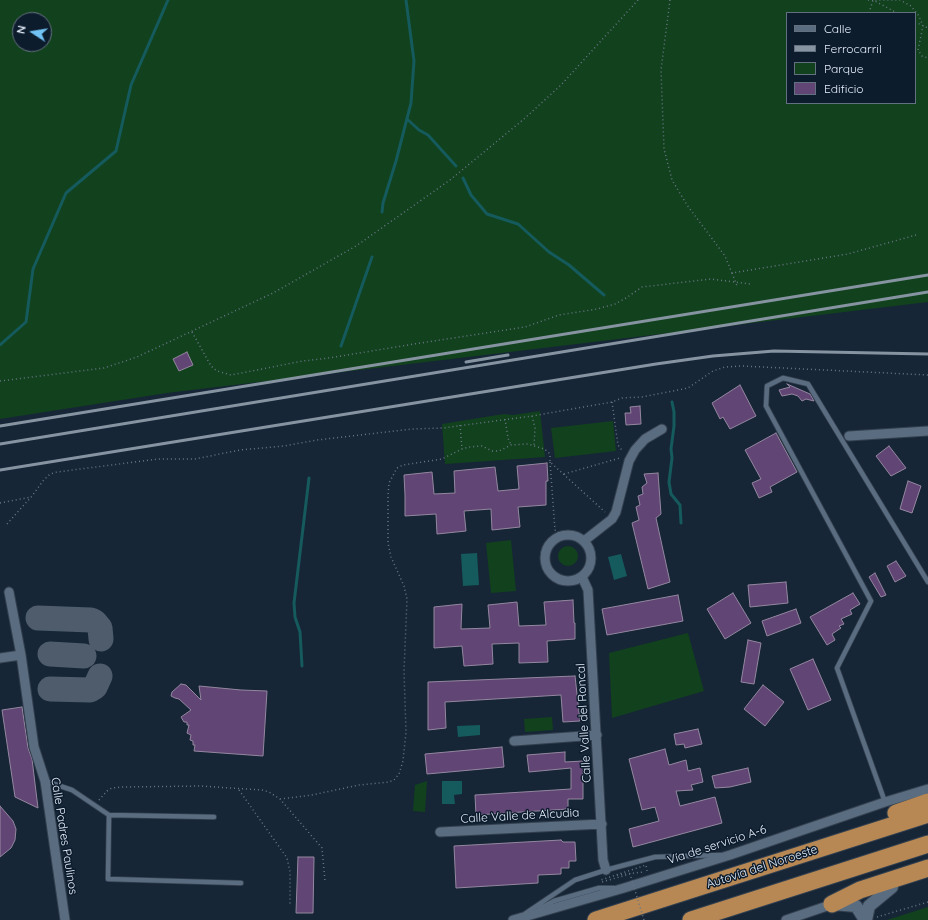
<!DOCTYPE html>
<html>
<head>
<meta charset="utf-8">
<style>
  body { margin:0 }
  #map { position:relative; width:928px; height:920px; overflow:hidden; background:#162637; font-family:Quicksand,sans-serif }
  canvas { display:block }
  .legend { position:absolute; left:786px; top:12px; width:130px; height:92px; box-sizing:border-box; background:#0d1c2d; border:1px solid #63707f; margin:0; padding:5px 7px; list-style:none; font-size:12px; color:#e5effb }
  .legend li { display:flex; align-items:center; gap:8px; height:20px }
  .legend b { width:20px; border:1px solid #63707f }
  .north { position:absolute; left:12px; top:12px; width:40px; height:40px; box-sizing:border-box; background:#0d1c2d; border:1px solid #63707f; border-radius:50%; rotate:282deg; font-size:11px; font-weight:700; line-height:16px; text-align:center; color:#e5effb }
  .north::after { content:''; display:block; margin:auto; width:14px; height:18px; background:#70c2f4; clip-path:polygon(50% 0,100% 100%,50% 72%,0 100%) }
</style>
</head>
<body>
<div id="map">
<canvas width="928" height="920"></canvas>
<ul class="legend">
<li><b style="height:5px;background:#5a6c80"></b>Calle</li>
<li><b style="height:5px;background:#8693a1"></b>Ferrocarril</li>
<li><b style="height:11px;background:#12411d"></b>Parque</li>
<li><b style="height:11px;background:#614675"></b>Edificio</li>
</ul>
<div class="north">N</div>
</div>
<script>
const ctx = document.querySelector('canvas').getContext('2d');
ctx.lineJoin = 'round';
function fillPath(path, color) {
  ctx.fillStyle = color;
  ctx.fill(path, 'evenodd');
}
function shape(rows) {
  const path = new Path2D();
  for (const r of rows) {
    if (r.length === 3) {
      path.moveTo(r[0] + r[2], r[1]);
      path.arc(r[0], r[1], r[2], 0, 2 * Math.PI);
      continue;
    }
    path.moveTo(r[0], r[1]);
    for (let i = 2; i < r.length; i += 2) path.lineTo(r[i], r[i + 1]);
  }
  return path;
}
function trace(path, color, width, dash) {
  ctx.strokeStyle = color;
  ctx.lineWidth = width;
  ctx.lineCap = dash ? 'butt' : 'round';
  ctx.setLineDash(dash || []);
  ctx.stroke(path);
}
function label(font, color, halo, rows, align = 'center') {
  ctx.font = font + ' Quicksand,sans-serif';
  ctx.lineWidth = 3;
  ctx.setLineDash([]);
  ctx.textBaseline = 'middle';
  ctx.strokeStyle = halo;
  ctx.fillStyle = color;
  for (const [text, x, y, turn = 0] of rows) {
    ctx.save();
    ctx.translate(x, y);
    ctx.rotate((+turn || 0) * Math.PI / 180);
    ctx.textAlign = isNaN(turn) ? turn : align;
    if (halo) ctx.strokeText(text, 0, 0);
    ctx.fillText(text, 0, 0);
    ctx.restore();
  }
}
fillPath(shape([
  [0,0,928,0,928,302,167,393,0,419],
  [787,13,915,13,915,103,787,103],
  [20,20,44,20,44,44,20,44],
  [540,411,545,457,445,464,442,424,504,414,513,415],
  [613,421,616,451,555,458,551,428],
  [511,540,516,591,491,593,486,543],
  [568,556,10],
  [688,633,704,691,612,718,609,653],
  [552,717,553,730,525,732,524,719],
  [427,781,425,812,413,811,415,785],
  [928,907,928,920,887,920,890,919]
]), '#12411d');
fillPath(shape([
  [477,553,479,585,463,586,461,554],
  [621,554,627,576,614,580,608,557],
  [480,725,480,735,458,737,457,726],
  [442,781,462,781,462,794,454,795,455,804,442,804]
]), '#155a5c');
trace(shape([
  [407,119,419,130,428,135,456,166],
  [463,178,471,195,487,214,518,224,549,252,569,265,604,295],
  [382,212,383,203,396,161,411,103,414,61,406,0],
  [0,345,26,322,33,269,66,193,116,151,131,85,168,0],
  [341,346,372,257],
  [672,402,674,412,674,426,671,449,672,458,669,482,671,494,680,505,681,523],
  [302,666,300,632,295,617,294,603,309,478]
]), '#155a5c', 3);
trace(shape([
  [38,618,91,620,95,622,100,628,101,639],
  [50,654,84,656],
  [50,689,90,690,95,687,100,676]
]), '#4e5c6c', 25);
const building = shape([
  [187,352,193,365,179,371,173,359,187,352],
  [787,384,810,394,814,401,806,399,802,401,798,396,792,394,782,396,779,390,790,387,787,384],
  [740,385,756,416,730,429,723,417,720,419,712,403,740,385],
  [640,406,641,424,626,425,625,413,631,413,630,407,640,406],
  [776,433,797,472,770,487,772,492,759,498,752,483,761,479,745,450,776,433],
  [889,446,906,468,891,476,876,456,889,446],
  [547,463,548,481,546,481,546,505,518,507,520,527,492,530,491,509,464,511,466,531,437,534,436,514,405,516,405,495,404,475,432,472,434,494,455,493,454,471,495,467,498,491,519,489,517,466,547,463],
  [658,473,661,514,656,518,670,582,648,589,632,523,639,520,636,507,640,505,638,496,643,494,642,487,647,483,644,474,658,473],
  [908,481,921,486,912,513,900,509,908,481],
  [896,561,906,576,895,582,887,566,896,561],
  [875,573,886,595,881,597,869,577,875,573],
  [786,582,788,603,750,607,748,585,786,582],
  [733,593,751,623,725,639,707,609,733,593],
  [853,593,860,604,850,610,852,614,841,619,844,624,839,626,841,628,832,634,835,640,827,645,810,617,853,593],
  [678,595,683,621,607,635,602,609,678,595],
  [573,600,574,623,575,623,575,639,547,641,548,662,519,663,519,643,492,644,493,664,464,666,462,646,434,648,434,607,462,604,461,629,490,628,488,605,517,602,519,626,546,625,544,602,573,600],
  [796,609,801,623,767,636,762,621,796,609],
  [748,640,761,643,754,684,741,682,748,640],
  [813,659,831,700,808,710,790,669,813,659],
  [575,676,580,721,563,722,561,695,445,702,446,728,428,730,428,682,575,676],
  [181,684,186,685,201,700,199,686,241,690,267,691,263,756,194,751,195,745,193,745,193,741,190,740,191,735,187,733,189,725,187,725,187,722,184,722,181,717,191,710,179,699,175,698,171,696,172,692,181,684],
  [763,685,784,702,765,726,744,709,763,685],
  [22,707,28,748,32,759,38,808,15,797,2,710,22,707],
  [698,729,702,744,685,748,684,744,676,745,674,734,698,729],
  [502,747,504,767,427,774,425,754,502,747],
  [665,749,669,765,686,760,688,771,700,768,703,782,691,785,693,790,676,791,680,806,715,797,722,823,633,847,629,829,659,821,655,807,642,810,629,759,665,749],
  [565,752,565,762,583,761,583,799,568,799,568,809,476,815,475,795,571,789,571,768,529,772,527,755,565,752],
  [748,768,751,782,730,787,715,788,712,776,748,768],
  [0,806,13,821,16,829,15,840,11,848,0,857,0,806],
  [561,840,563,842,575,842,576,861,569,861,569,868,561,868,561,874,538,875,538,883,456,888,454,846,561,840],
  [298,857,314,857,313,913,296,913,298,857]
]);
fillPath(building, '#614675');
trace(building, '#94879f', 1);
const service = shape([
  [45,781,72,790,109,815,108,879,241,883],
  [885,802,837,668,871,601,766,406,767,386,783,378,808,384,928,582],
  [109,815,214,817],
  [539,909,554,901,599,888,614,888],
  [526,913,575,880,606,870,655,857,721,855]
]);
const minor = shape([
  [849,436,928,431],
  [568,558,23],
  [584,541,612,519,616,512,629,461,635,450,645,439,662,429],
  [582,577,588,590,603,860,606,870],
  [9,592,21,655],
  [0,658,21,655,34,747,45,781,65,920],
  [514,741,597,735],
  [440,832,602,824],
  [513,920,624,888,730,855,885,802,928,789],
  [786,920,836,903]
]);
const tertiary = shape([
  [832,904,856,906,865,920],
  [866,920,869,906,892,887]
]);
const motorway = shape([
  [896,813,928,802],
  [832,904,860,890,928,868],
  [596,920,928,814],
  [691,920,928,844]
]);
trace(service, '#34404f', 6);
trace(minor, '#34404f', 11);
trace(tertiary, '#34404f', 14);
trace(motorway, '#34404f', 19);
trace(shape([
  [670,0,661,70,664,149,672,180,687,205,725,256,732,273,848,254,916,235],
  [868,0,873,0,897,13],
  [869,13,873,0,900,0,911,6,919,16,923,26,918,50,922,56,928,58],
  [915,22,928,28],
  [732,273,737,286],
  [192,332,211,366,217,371,231,375,303,361,329,358,414,344,525,327,559,315,597,309,615,304,626,298,642,287,711,279,750,284],
  [0,381,104,368,137,357,273,293,356,246,450,180,524,119,561,85,638,0],
  [612,402,618,445,620,448,623,451],
  [532,416,535,428,534,446],
  [505,419,508,438,511,445],
  [460,425,462,449],
  [550,462,555,530,563,536],
  [564,474,620,458],
  [0,503,31,497],
  [7,524,32,496,43,481,50,474,57,472,158,459,195,459,240,450,284,446,317,440,412,429,443,428,532,416,612,402,622,398,642,397,683,389,688,388,713,371,725,367,742,366,928,375],
  [239,790,287,858,290,872,290,905],
  [280,799,312,795,359,785,389,782,394,780,399,774,403,761,406,732,404,671,407,599,404,586,391,557,388,543,388,495,389,483,397,468,403,465,442,459,462,449,469,447,482,446,492,451,499,451,511,445,528,444,544,449,547,451,550,454,550,462,605,512],
  [99,800,107,791,112,788,122,787,201,786,262,790,269,792,280,799,322,848,325,881],
  [617,875,643,872],
  [877,917,928,902]
]), '#687685', 1.5, [1, 3]);
trace(service, '#5a6c80', 4.5);
trace(minor, '#5a6c80', 9);
trace(tertiary, '#5a6c80', 12);
trace(motorway, '#b78853', 17);
trace(shape([
  [466,362,508,355],
  [0,426,928,275],
  [0,444,928,292],
  [0,470,656,364,713,356,774,351,928,354]
]), '#8693a1', 3);
trace(shape([
  [644,920,630,874,602,882,601,880,646,865,647,871]
]), '#687685', 1.5, [1, 3]);
label('12px', '#e5effb', '#0d1c2d', [
  ["Calle Valle del Roncal",584,723,-93],
  ["Calle Valle de Alcudia",520,816,-3],
  ["Calle Padres Paulinos",64,836,81],
  ["Vía de servicio A-6",717,845,-18],
  ["Autovía del Noroeste",762,867,-18]
]);
</script>
</body>
</html>
